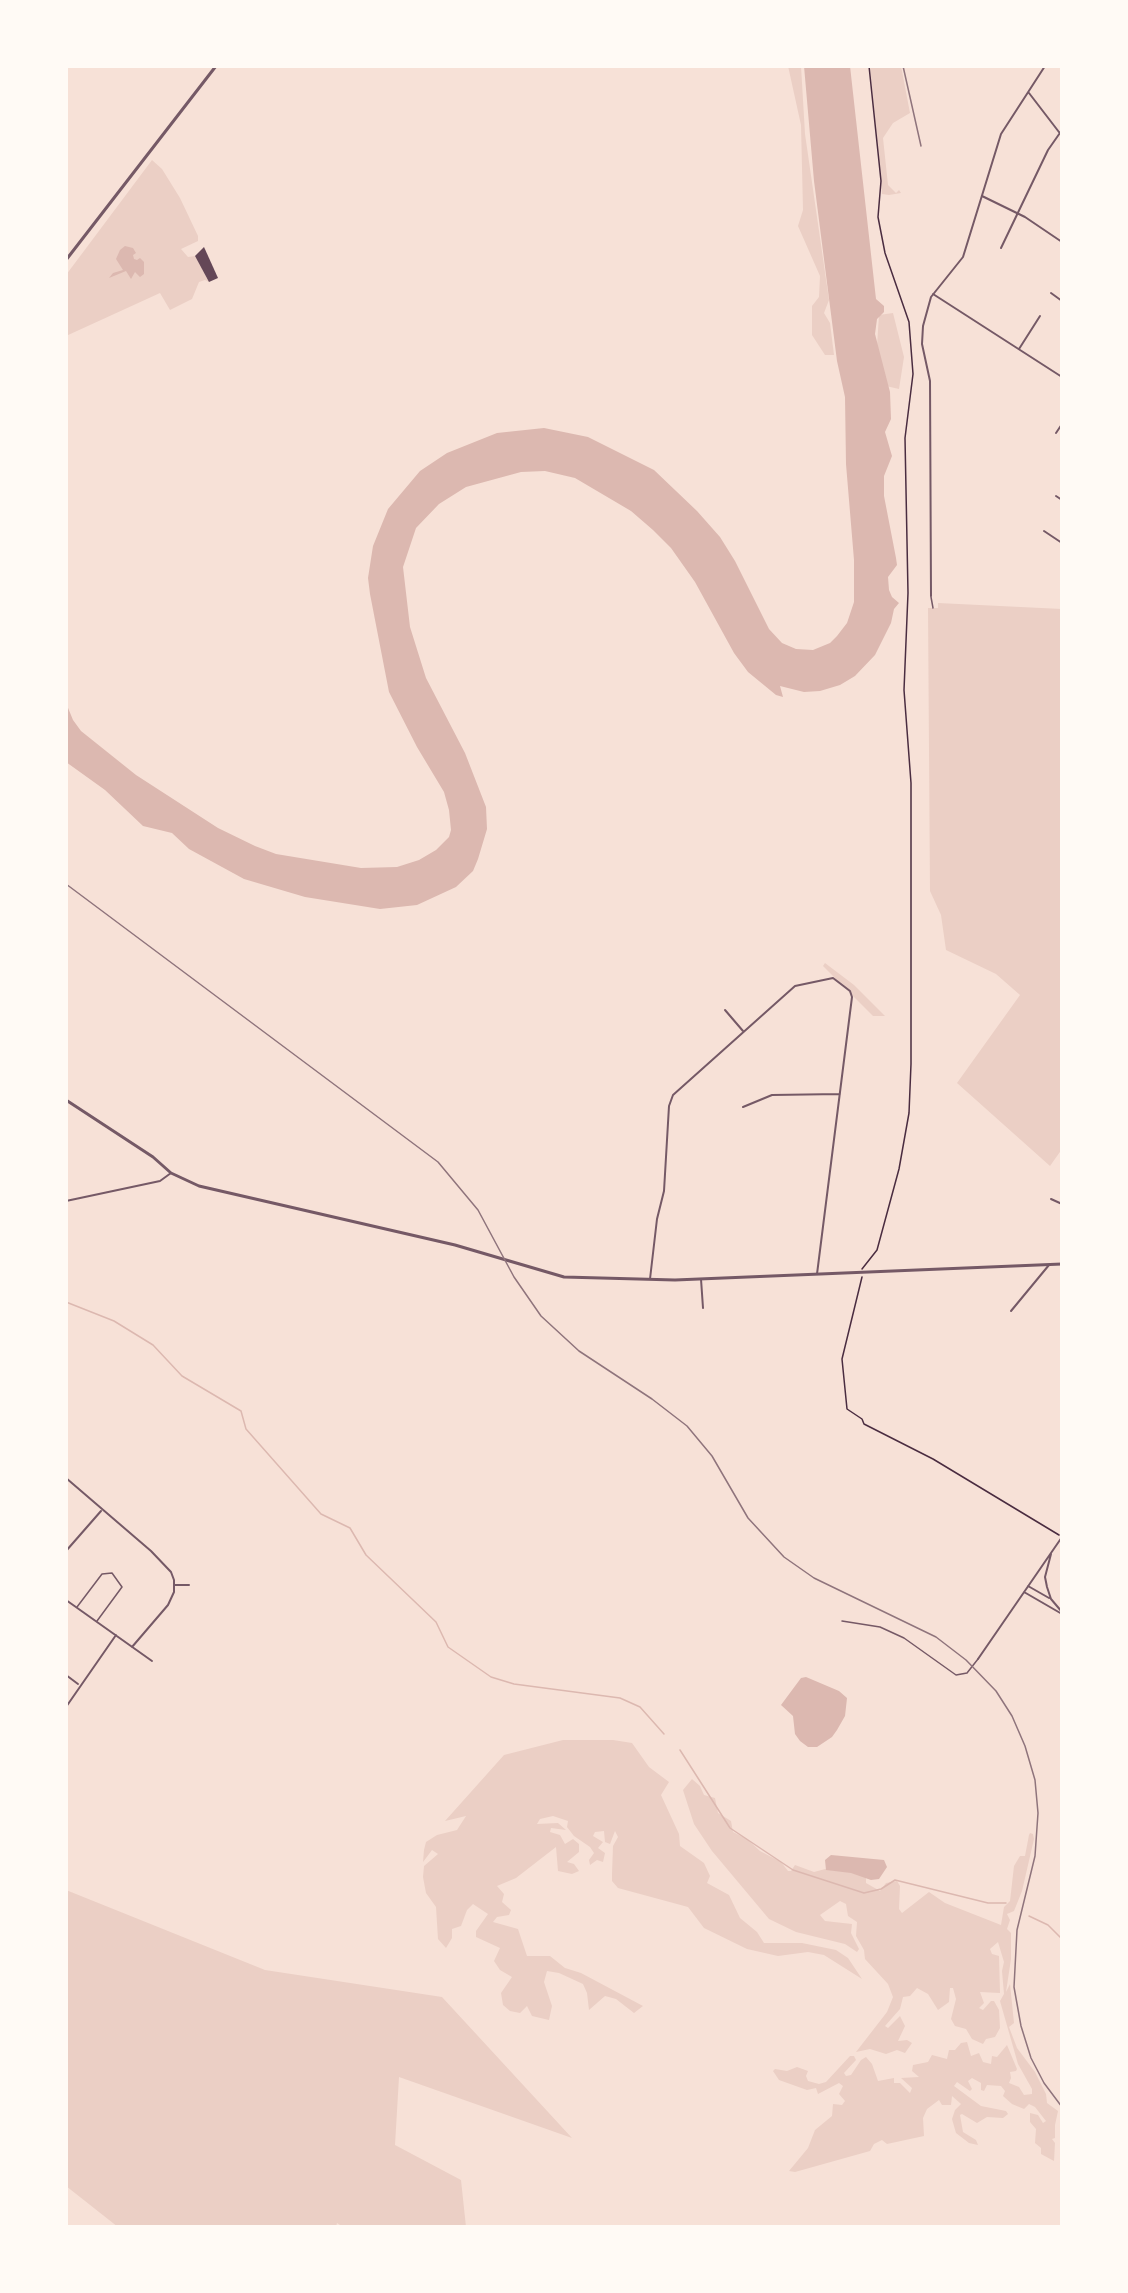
<!DOCTYPE html>
<html>
<head>
<meta charset="utf-8">
<style>
  body { margin:0 }
  #map { position:relative; width:1128px; height:2293px; overflow:hidden; background:#f7e1d7; font-family:"Fira Sans",sans-serif }
  canvas { display:block }
  .frame { position:absolute; inset:0; border:68px solid #fffaf5; pointer-events:none }
</style>
</head>
<body>
<div id="map">
<canvas width="1128" height="2293"></canvas>
<div class="frame"></div>
</div>
<script>
const ctx = document.querySelector('canvas').getContext('2d');
ctx.lineJoin = 'round';
function fillPath(path, color) {
  ctx.fillStyle = color;
  ctx.fill(path, 'evenodd');
}
function shape(rows) {
  const path = new Path2D();
  for (const r of rows) {
    path.moveTo(r[0], r[1]);
    for (let i = 2; i < r.length; i += 2) path.lineTo(r[i], r[i + 1]);
  }
  return path;
}
function trace(path, color, width, dash) {
  ctx.strokeStyle = color;
  ctx.lineWidth = width;
  ctx.lineCap = dash ? 'butt' : 'round';
  ctx.setLineDash(dash || []);
  ctx.stroke(path);
}
fillPath(shape([
  [788,66,801,66,805,134,829,300,824,313,830,323,834,355,825,355,812,335,812,306,819,297,820,276,798,226,803,210,801,125],
  [870,66,901,66,910,113,893,123,883,138,888,185,896,193,899,190,901,193,889,195,882,194],
  [152,160,162,169,180,198,198,236,198,241,181,249,188,257,195,256,209,282,205,280,199,282,192,299,170,310,160,293,66,336,66,275],
  [893,313,904,357,899,389,886,386,877,346,879,315],
  [938,603,1062,609,1062,1149,1050,1166,957,1083,1020,995,996,974,946,950,941,915,930,891,928,608,938,608],
  [825,963,854,985,885,1016,873,1016,823,966],
  [563,1740,613,1740,632,1743,649,1767,669,1782,661,1795,679,1834,680,1846,704,1863,710,1876,707,1883,729,1895,740,1918,757,1932,764,1943,802,1943,836,1950,848,1958,862,1979,824,1955,808,1952,778,1956,747,1949,704,1928,688,1907,618,1888,612,1881,612,1874,613,1846,618,1837,615,1831,610,1844,605,1842,604,1831,595,1832,593,1836,603,1842,598,1848,605,1853,603,1862,597,1860,590,1865,589,1860,594,1853,590,1847,574,1836,567,1827,568,1821,553,1816,540,1819,537,1824,558,1823,566,1830,551,1828,550,1832,560,1835,565,1844,573,1839,579,1844,579,1852,567,1862,574,1864,579,1871,572,1874,558,1871,556,1847,516,1878,497,1886,504,1894,502,1902,511,1910,509,1915,497,1917,493,1922,518,1929,527,1956,550,1956,565,1968,581,1973,643,2006,634,2013,616,1999,605,1996,589,2010,587,1993,583,1984,559,1973,547,1971,544,1982,552,2006,549,2020,532,2016,527,2006,520,2013,510,2011,503,2005,501,1993,512,1977,500,1970,494,1961,500,1948,476,1937,476,1931,488,1914,473,1904,467,1910,461,1926,452,1929,452,1938,446,1948,438,1939,436,1907,426,1893,423,1877,424,1866,438,1854,432,1850,423,1862,424,1850,426,1842,437,1835,457,1830,466,1816,445,1821,504,1755],
  [692,1779,700,1786,704,1795,715,1798,718,1813,731,1821,733,1832,747,1839,760,1851,781,1862,788,1871,791,1871,795,1865,814,1872,829,1868,834,1871,846,1869,866,1876,866,1883,880,1891,886,1883,897,1881,900,1886,899,1909,902,1913,929,1892,945,1903,1001,1925,1004,1907,1010,1901,1014,1866,1020,1856,1025,1856,1029,1835,1030,1833,1033,1834,1034,1839,1022,1891,1014,1911,1007,1914,1010,1920,1007,1929,1011,1933,1011,1959,1006,1992,1010,1984,1014,2023,1009,2027,1017,2048,1035,2072,1046,2094,1047,2103,1058,2111,1055,2125,1055,2138,1052,2139,1055,2143,1054,2161,1041,2154,1041,2148,1035,2143,1036,2129,1030,2122,1030,2113,1038,2115,1043,2123,1046,2121,1035,2107,1029,2104,1024,2109,1012,2104,1003,2096,1005,2091,1001,2086,987,2085,984,2091,981,2090,981,2083,972,2078,968,2081,972,2089,970,2091,957,2082,954,2086,981,2106,1006,2111,1008,2114,1003,2118,987,2117,977,2123,962,2114,960,2115,963,2132,976,2140,978,2145,969,2143,956,2133,952,2119,955,2110,961,2104,952,2096,951,2105,942,2105,939,2100,927,2109,923,2118,924,2136,887,2144,882,2140,874,2144,870,2151,795,2172,789,2171,808,2148,815,2130,832,2116,833,2104,842,2105,845,2101,839,2094,843,2086,839,2083,818,2094,816,2088,807,2090,779,2080,773,2071,775,2069,787,2071,797,2067,808,2071,806,2076,808,2081,819,2084,826,2082,850,2056,854,2056,856,2060,844,2073,846,2076,851,2075,861,2060,866,2057,872,2064,878,2081,894,2078,894,2083,900,2083,910,2093,912,2088,901,2078,919,2077,912,2071,913,2065,928,2062,932,2055,947,2059,949,2050,955,2050,961,2043,967,2042,971,2056,979,2053,983,2062,991,2064,992,2056,997,2057,1007,2045,1017,2069,1016,2071,1010,2072,1011,2078,1009,2083,1019,2087,1024,2095,1032,2094,1032,2089,1018,2064,1000,2001,1004,1994,1002,1971,1004,1962,998,1942,990,1949,992,1954,999,1956,1000,1993,980,1992,984,2003,979,2008,983,2010,991,2001,994,2001,999,2010,1000,2028,995,2037,986,2039,983,2044,972,2039,966,2029,955,2026,951,2019,956,1999,953,1988,950,1988,949,2002,938,2010,928,1994,917,1988,910,1996,903,1997,900,2009,885,2026,888,2028,900,2016,905,2026,898,2041,907,2040,912,2043,905,2053,897,2050,886,2054,870,2049,856,2052,887,2012,893,1997,888,1984,865,1959,864,1950,856,1936,857,1922,848,1916,846,1904,840,1901,820,1915,825,1921,852,1924,851,1933,859,1949,857,1952,845,1944,796,1932,769,1919,712,1851,694,1824,683,1790],
  [66,1890,265,1970,442,1997,572,2138,399,2077,395,2145,461,2180,466,2227,343,2227,337,2223,336,2227,118,2227,66,2186]
]), '#ebcfc5');
fillPath(shape([
  [804,66,850,66,876,299,884,306,884,312,877,319,875,334,890,392,891,419,885,432,892,456,884,476,884,496,896,558,897,565,888,577,889,590,892,597,899,603,894,609,891,623,875,655,855,676,840,685,820,691,804,692,780,686,783,697,776,695,748,672,734,653,695,582,671,548,653,530,631,511,575,478,545,471,521,472,466,487,439,504,416,528,403,567,410,627,426,678,465,753,486,807,487,829,478,859,473,871,456,887,417,905,380,909,305,897,244,879,189,849,172,833,143,826,105,790,66,762,66,703,73,720,81,731,136,775,218,828,255,846,276,854,361,868,397,867,419,860,436,850,449,837,451,830,449,810,444,792,417,747,389,692,370,594,368,578,373,546,388,509,420,471,447,453,497,433,544,428,588,437,654,470,697,511,720,537,735,561,769,629,782,643,796,649,813,650,830,643,837,636,847,623,854,602,854,560,846,464,845,397,837,361,814,181],
  [125,246,133,248,136,253,133,255,134,259,137,260,140,258,144,262,144,274,140,277,135,272,131,279,126,271,109,278,113,273,123,270,116,259,120,250],
  [806,1677,839,1691,847,1698,845,1716,837,1730,832,1737,817,1747,808,1747,800,1741,795,1734,793,1716,781,1705,801,1678],
  [831,1855,884,1860,887,1867,879,1879,871,1880,851,1873,826,1870,825,1860]
]), '#dcb8b0');
trace(shape([
  [66,1302,114,1321,153,1345,182,1376,241,1411,246,1429,321,1514,350,1528,366,1555,436,1622,448,1647,491,1677,514,1684,620,1698,640,1707,664,1734],
  [680,1750,730,1828,793,1870,864,1893,881,1889,895,1880,988,1903,1006,1903],
  [1029,1916,1048,1925,1062,1939]
]), '#dcb8b0', 1.5);
fillPath(shape([
  [204,247,218,278,209,282,195,256]
]), '#644757');
trace(shape([
  [862,1269,877,1250,899,1169,909,1113,911,1064,911,783,904,690,908,593,905,438,913,374,909,322,885,253,878,217,881,181,869,66],
  [862,1277,842,1359,847,1409,862,1419,864,1424,933,1459,1059,1535]
]), '#4a2c40', 1.5);
trace(shape([
  [931,597,933,608],
  [77,1607,102,1574,112,1573,122,1587,97,1621],
  [842,1621,880,1627,904,1638,956,1675,967,1673,978,1659]
]), '#755966', 1.5);
trace(shape([
  [1029,93,1062,136],
  [982,196,1025,217,1062,242],
  [1001,248,1048,150,1062,130],
  [1051,293,1062,301],
  [933,294,1062,377],
  [1019,349,1040,316],
  [1056,433,1062,424],
  [1056,496,1062,500],
  [1044,531,1062,543],
  [931,596,930,381,922,344,923,326,931,297,963,257,1001,134,1045,66],
  [725,1010,743,1031],
  [743,1107,772,1095,840,1094],
  [1051,1199,1062,1204],
  [66,1201,160,1181,171,1173],
  [650,1279,657,1219,664,1191,669,1106,673,1095,795,986,833,978,850,991,852,997,817,1274],
  [701,1279,703,1308],
  [1011,1311,1049,1265],
  [66,1478,151,1551,171,1572,174,1580,174,1592,168,1605,132,1647],
  [66,1551,101,1511],
  [1051,1554,1045,1577,1047,1587,1051,1599,1062,1612],
  [175,1585,189,1585],
  [1028,1586,1049,1598],
  [1024,1592,1062,1614],
  [66,1600,152,1661],
  [978,1659,1062,1537],
  [66,1675,78,1684],
  [66,1707,116,1635]
]), '#755966', 2);
trace(shape([
  [66,260,216,66],
  [66,1100,153,1157,171,1173,199,1186,455,1245,564,1277,675,1280,1062,1264]
]), '#755966', 3);
trace(shape([
  [903,66,921,146]
]), '#8f747c', 1.5);
trace(shape([
  [66,884,438,1162,478,1210,514,1277,541,1316,579,1351,652,1399,687,1426,712,1456,748,1518,784,1557,814,1578,936,1637,966,1660,996,1691,1012,1716,1025,1746,1035,1780,1038,1813,1035,1856,1017,1930,1014,1987,1021,2026,1031,2058,1044,2083,1062,2107]
]), '#8f747c', 1.5);
</script>
</body>
</html>
